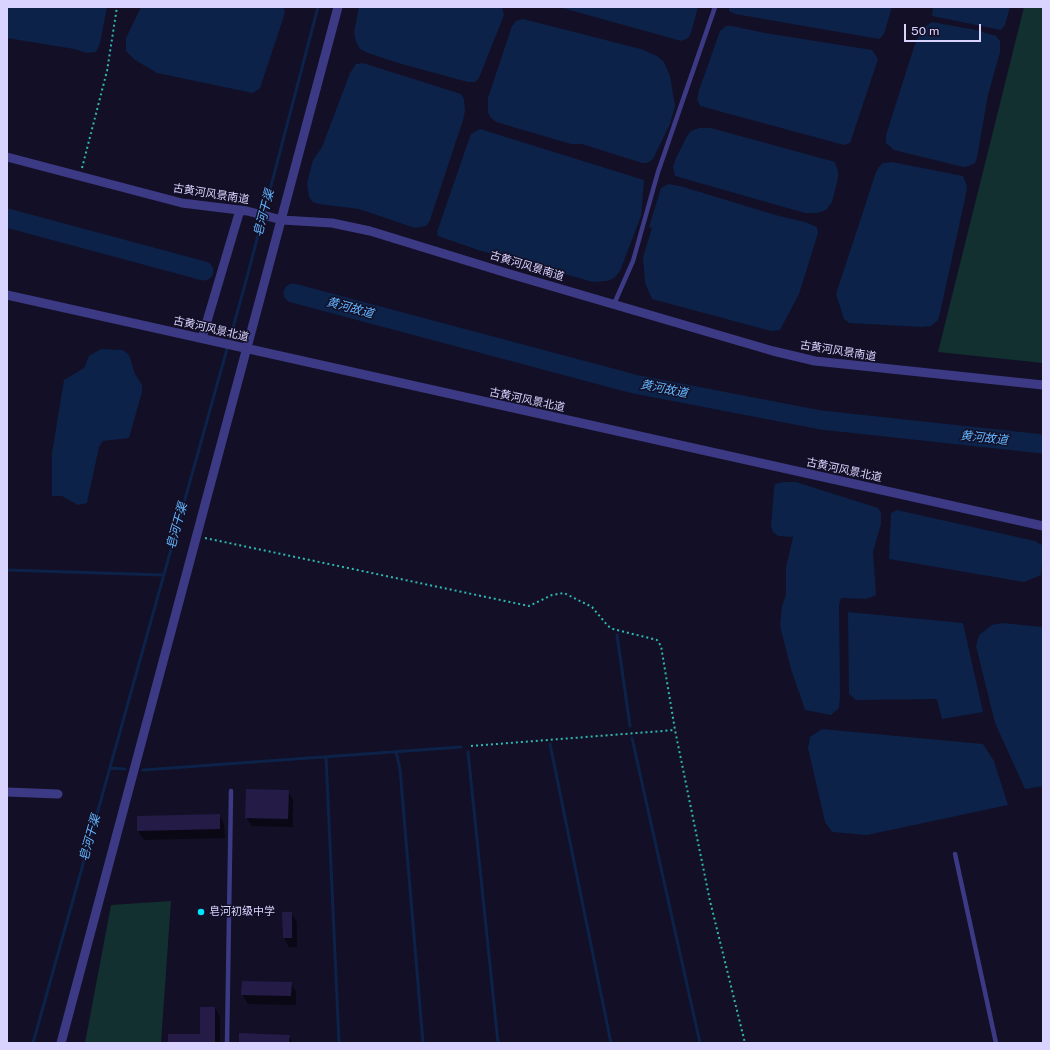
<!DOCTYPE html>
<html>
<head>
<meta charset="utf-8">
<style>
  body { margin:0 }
  #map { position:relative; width:1050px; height:1050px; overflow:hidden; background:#130f26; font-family:"Public Sans",sans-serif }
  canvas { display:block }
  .frame { position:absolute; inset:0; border:8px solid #d9d4ff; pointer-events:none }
  .scale { position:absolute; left:904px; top:24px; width:77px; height:18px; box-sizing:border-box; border:2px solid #d9d4ff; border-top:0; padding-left:5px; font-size:12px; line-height:14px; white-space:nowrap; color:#d9d4ff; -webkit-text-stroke:3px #130f26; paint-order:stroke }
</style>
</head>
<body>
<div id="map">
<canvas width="1050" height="1050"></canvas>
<div class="frame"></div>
<div class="scale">50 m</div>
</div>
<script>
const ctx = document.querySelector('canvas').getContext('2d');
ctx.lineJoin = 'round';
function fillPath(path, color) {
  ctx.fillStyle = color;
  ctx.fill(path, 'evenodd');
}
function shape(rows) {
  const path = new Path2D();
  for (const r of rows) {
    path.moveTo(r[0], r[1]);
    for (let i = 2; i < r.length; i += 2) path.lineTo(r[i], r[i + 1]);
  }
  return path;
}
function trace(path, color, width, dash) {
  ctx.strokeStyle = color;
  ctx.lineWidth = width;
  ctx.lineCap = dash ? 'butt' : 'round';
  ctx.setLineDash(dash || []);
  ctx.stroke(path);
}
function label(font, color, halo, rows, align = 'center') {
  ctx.font = font + ' "Public Sans","Noto Sans SC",sans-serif';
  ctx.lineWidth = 3;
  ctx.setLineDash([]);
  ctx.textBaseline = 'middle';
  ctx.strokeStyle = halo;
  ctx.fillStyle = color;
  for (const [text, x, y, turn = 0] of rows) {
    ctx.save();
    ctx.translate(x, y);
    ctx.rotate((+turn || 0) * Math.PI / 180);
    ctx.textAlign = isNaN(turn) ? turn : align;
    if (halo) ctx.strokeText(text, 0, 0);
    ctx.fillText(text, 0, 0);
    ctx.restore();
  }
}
fillPath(shape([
  [1024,7,1043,7,1043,363,938,352],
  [171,901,161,1043,85,1043,111,905]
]), '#12302f');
fillPath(shape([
  [7,7,107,7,100,43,96,52,87,53,74,49,7,38],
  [141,7,283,7,285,11,283,19,260,88,253,93,157,73,135,60,126,51,126,38],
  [359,7,502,7,504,15,479,78,475,82,468,82,398,63,368,53,360,49,356,42,354,32],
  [559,7,698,7,691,33,688,38,681,41],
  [729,7,892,7,884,34,879,39,735,14,729,11],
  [933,7,1010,7,1005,25,1001,30,932,16],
  [523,19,641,49,657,56,664,62,670,76,675,106,670,124,653,159,647,163,642,163,582,144,571,144,496,122,491,118,488,113,488,98,512,26,516,21],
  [932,22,976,30,996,36,1000,41,1000,52,988,95,977,158,975,163,969,166,963,167,894,150,886,143,886,135,914,47,922,28],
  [726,26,732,26,765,33,872,50,878,59,850,143,844,145,700,106,697,99,699,90,720,31],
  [363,63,461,94,464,99,465,111,463,120,430,220,426,226,415,228,359,209,319,204,313,202,309,197,307,183,313,160,322,147,350,73,356,64],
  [699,128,711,128,835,162,838,171,838,178,832,202,826,210,817,213,805,213,675,176,673,167,676,158,687,136,691,131],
  [480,129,644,180,641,216,620,271,614,278,607,281,593,282,478,250,438,236,437,232,468,142,471,134],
  [892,162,963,176,967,186,966,194,940,313,938,320,931,326,922,327,849,323,844,319,836,294,875,175,878,168,883,163],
  [668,184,680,186,779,216,805,222,817,227,818,233,799,294,780,330,771,331,652,299,645,283,643,257,652,228,649,227,661,188],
  [101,349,123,350,129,355,135,374,142,385,142,392,129,438,103,441,99,447,87,503,78,505,62,496,52,496,52,453,64,380,84,368,89,356],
  [784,482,796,482,878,508,881,513,881,524,873,552,876,595,866,599,841,598,839,605,840,696,839,708,831,715,805,710,791,669,780,626,782,606,786,595,786,567,793,537,778,536,773,532,771,526,774,489,775,484],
  [897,510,1035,541,1042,545,1043,548,1041,575,1024,582,889,559,891,513],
  [848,612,963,623,983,712,942,719,937,699,856,700,849,694],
  [1002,623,1043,627,1043,786,1025,789,995,723,976,646,979,635,992,625],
  [822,729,983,744,994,761,1008,805,867,835,832,832,825,822,808,748,810,737]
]), '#0c2248');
fillPath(shape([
  [288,791,293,800,293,827,252,826,246,817],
  [219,815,224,824,225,838,144,840,138,831],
  [291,913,297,922,297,947,289,947,284,938],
  [291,983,296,992,296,1005,248,1004,242,994],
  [215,1008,220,1017,220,1043,169,1043,201,1035],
  [289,1036,293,1043,240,1043]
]), '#0007');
trace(shape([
  [7,570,164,575],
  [617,635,630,726],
  [632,738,700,1043],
  [550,744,611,1043],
  [396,752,400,769,423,1043],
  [468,752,498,1043],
  [326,757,339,1043],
  [110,768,125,769],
  [143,770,461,747],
  [33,1043,246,281,318,7]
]), '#0c2248', 3);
trace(shape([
  [7,218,204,271],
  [293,293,634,384,821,420,1043,444]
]), '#0c2248', 19);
fillPath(shape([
  [246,789,289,790,288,819,245,818],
  [220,814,220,829,137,831,137,816],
  [282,912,292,912,292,938,283,938],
  [242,981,292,982,291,996,241,995],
  [200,1007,215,1007,215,1043,168,1043,168,1034,200,1034],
  [239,1033,290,1035,289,1043,239,1043]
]), '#241b47');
trace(shape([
  [82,168,107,71,117,7],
  [205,538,529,606,552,595,564,593,592,607,608,626,613,629,657,640,661,646,675,730,710,901,745,1043],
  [471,746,675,730]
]), '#2fb8b0', 2, [2, 3]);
trace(shape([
  [614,304,633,261,658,172,715,7],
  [955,854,996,1043],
  [227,1043,231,791]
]), '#3d3a85', 4.5);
trace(shape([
  [7,157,182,203,247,211,282,220,332,223,370,231,510,274,773,351,815,361,1043,385],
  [7,295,1043,526],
  [202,338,240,210],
  [7,792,58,794],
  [61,1043,338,7]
]), '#3d3a85', 9);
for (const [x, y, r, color] of [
  [201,912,4,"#00e5ff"]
]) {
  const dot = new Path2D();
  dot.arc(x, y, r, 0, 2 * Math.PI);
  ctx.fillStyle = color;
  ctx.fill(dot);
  trace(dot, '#130f26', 1.5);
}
label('11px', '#d9d4ff', '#130f26', [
  ["古黄河风景南道",211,194,9],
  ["古黄河风景南道",527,266,17],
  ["古黄河风景北道",211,329,13],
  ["古黄河风景南道",838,351,9],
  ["古黄河风景北道",527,400,12],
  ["古黄河风景北道",844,470,12]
]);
label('11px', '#d9d4ff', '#130f26', [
  ["皂河初级中学",209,912]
], 'left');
label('italic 12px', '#62b6ff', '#130f26', [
  ["皂河干渠",264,213,-75],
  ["黄河故道",350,308,15],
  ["黄河故道",664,389,11],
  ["黄河故道",984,438,6],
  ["皂河干渠",177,526,-74],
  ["皂河干渠",90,838,-74]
]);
</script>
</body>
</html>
